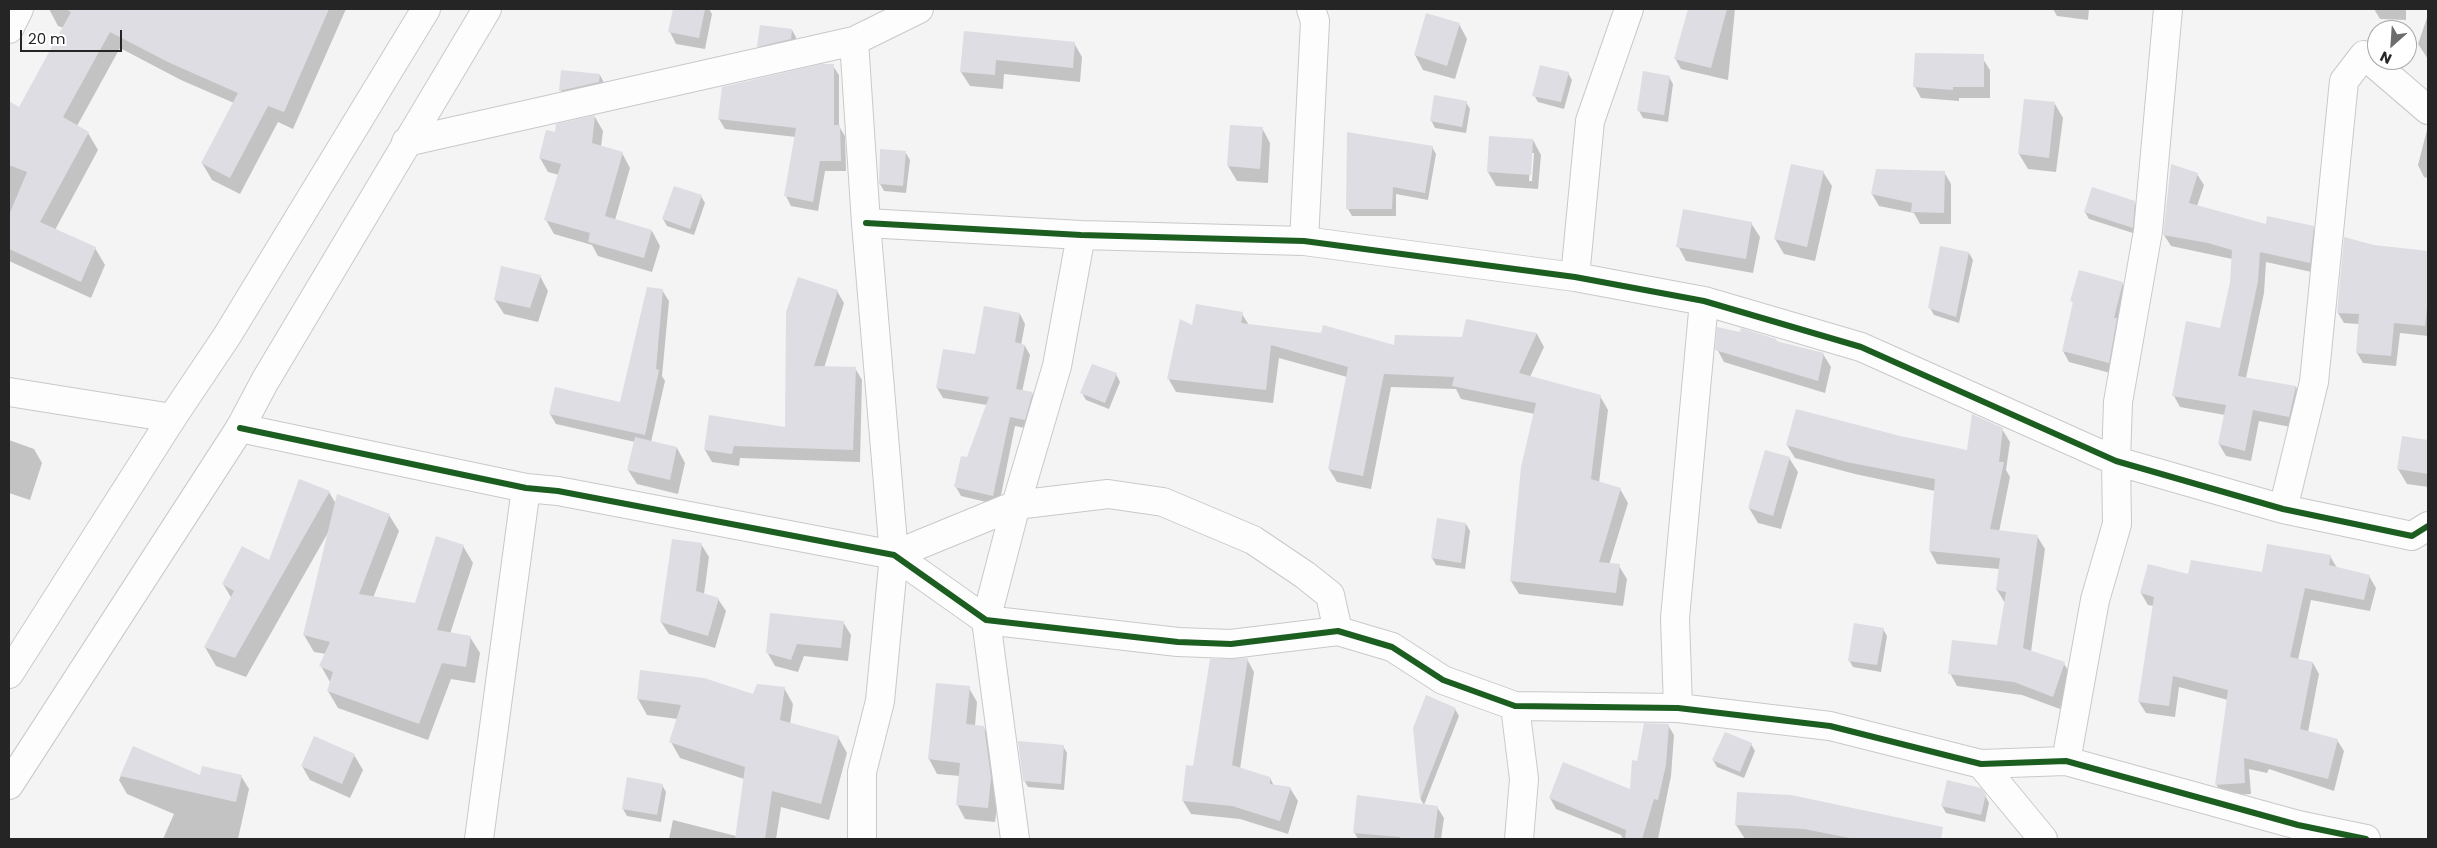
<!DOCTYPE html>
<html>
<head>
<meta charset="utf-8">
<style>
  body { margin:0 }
  #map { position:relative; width:2437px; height:848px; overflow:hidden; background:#f4f4f4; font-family:Poppins,sans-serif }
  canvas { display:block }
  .frame { position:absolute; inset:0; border:10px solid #252526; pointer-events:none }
  .north { position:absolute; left:2367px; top:20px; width:50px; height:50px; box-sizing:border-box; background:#fff; border:1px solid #a8a8a8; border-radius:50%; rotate:206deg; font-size:14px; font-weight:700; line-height:20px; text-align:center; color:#252526 }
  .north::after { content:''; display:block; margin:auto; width:18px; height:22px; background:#6d6d6e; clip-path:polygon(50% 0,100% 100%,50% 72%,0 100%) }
  .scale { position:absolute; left:20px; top:30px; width:102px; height:22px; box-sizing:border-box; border:2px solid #252526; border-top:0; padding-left:6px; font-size:15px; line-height:18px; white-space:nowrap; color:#252526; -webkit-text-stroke:4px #fff; paint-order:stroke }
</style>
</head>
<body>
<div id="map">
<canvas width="2437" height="848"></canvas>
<div class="frame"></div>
<div class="north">N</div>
<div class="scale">20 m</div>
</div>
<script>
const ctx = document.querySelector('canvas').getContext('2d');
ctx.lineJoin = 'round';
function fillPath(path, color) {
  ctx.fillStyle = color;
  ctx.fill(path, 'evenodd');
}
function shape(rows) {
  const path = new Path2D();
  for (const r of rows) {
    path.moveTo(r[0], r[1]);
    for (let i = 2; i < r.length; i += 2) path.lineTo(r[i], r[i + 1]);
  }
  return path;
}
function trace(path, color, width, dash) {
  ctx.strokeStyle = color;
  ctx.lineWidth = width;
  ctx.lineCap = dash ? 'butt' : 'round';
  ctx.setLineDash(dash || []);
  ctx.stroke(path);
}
fillPath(shape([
  [49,9,346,9,293,129,278,122,240,194,212,180,202,163,234,103,181,80,120,48,77,126,88,133,98,150,55,230,95,248,105,265,91,298,9,261,9,102,20,108,64,28,58,26],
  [674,9,709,9,712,14,705,49,676,44,670,32],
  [1689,9,1735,9,1728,80,1681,69,1675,58],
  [2053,9,2089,9,2088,20,2057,16],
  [2374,9,2406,9,2406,20,2380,19],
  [2427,18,2428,18,2428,59,2418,44],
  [1459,24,1467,39,1455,79,1423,70,1415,55],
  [792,30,796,37,795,46,762,53,758,47],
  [965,32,1074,43,1082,57,1080,82,1004,74,1003,89,970,86,961,72],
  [1983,59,1990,70,1990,98,1959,98,1959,101,1921,98,1915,87],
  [833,66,839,75,839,126,845,136,846,171,825,171,818,211,791,206,786,196,796,137,725,129,719,119],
  [563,71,600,75,604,83,603,89,564,98,561,91],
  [1568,73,1572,80,1564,109,1538,102,1534,95],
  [1669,77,1673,84,1668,122,1643,118,1639,111],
  [1466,102,1470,109,1466,133,1435,128,1431,120],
  [2055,104,2063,118,2056,172,2028,169,2019,154],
  [595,117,603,131,601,147,622,153,630,168,615,220,652,231,660,246,652,272,598,256,592,245,554,234,546,220,559,175,548,172,540,158],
  [1231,126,1262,128,1270,143,1268,183,1237,181,1228,166],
  [2428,126,2428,178,2424,177,2418,165],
  [1533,140,1541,155,1538,189,1496,186,1488,172],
  [1531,153,1534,153,1532,181,1529,181],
  [1432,147,1436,154,1428,200,1396,194,1396,216,1352,216,1348,209],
  [906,153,910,160,906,193,884,191,880,184],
  [1823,172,1832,186,1815,261,1784,254,1775,239],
  [1944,172,1951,184,1951,224,1920,224,1914,213,1879,206,1872,194],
  [2197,174,2204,185,2197,206,2267,225,2313,227,2320,239,2316,273,2266,262,2264,293,2246,378,2296,387,2302,399,2296,428,2259,421,2251,461,2226,456,2219,444,2225,415,2180,407,2174,396,2221,329,2231,282,2232,259,2171,246,2164,235],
  [701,196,705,203,694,235,667,226,663,219],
  [2134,202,2138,209,2136,234,2089,219,2085,212],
  [1751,223,1760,237,1753,273,1686,261,1678,246],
  [2374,246,2428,252,2428,336,2400,333,2396,366,2363,363,2357,353,2359,324,2344,323,2338,313],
  [1969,253,1973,260,1959,323,1934,315,1930,308],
  [540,276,548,291,538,322,504,314,495,300],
  [2122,283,2129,294,2114,374,2069,362,2063,351,2074,305,2072,301],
  [662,290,669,301,662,376,665,381,651,442,677,448,685,463,678,494,637,484,628,470,635,442,556,424,550,414,620,404],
  [837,291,844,303,824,368,855,368,862,380,860,462,740,458,739,466,712,462,705,450,786,428],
  [1020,314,1025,324,1021,345,1025,346,1030,355,1022,392,1032,394,1038,403,1030,429,1015,426,999,505,961,496,956,487,968,459,987,405,943,398,937,388],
  [1242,314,1249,325,1396,346,1463,338,1467,321,1537,334,1544,347,1530,377,1600,396,1608,410,1599,483,1620,489,1628,503,1609,565,1619,566,1627,579,1623,606,1519,594,1511,581,1535,414,1461,399,1456,389,1391,387,1371,489,1337,482,1329,469,1347,377,1279,358,1273,403,1176,392,1168,378,1193,326],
  [1776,340,1778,343,1823,354,1831,367,1825,393,1724,362,1717,349],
  [1116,374,1120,382,1109,409,1086,400,1082,393],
  [2002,429,2010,442,2006,470,2010,477,1999,532,2037,536,2045,549,2031,652,2064,664,2072,676,2060,709,2022,695,1957,686,1950,673,1998,647,2005,603,1997,590,2000,569,1937,564,1930,551,1935,491,1855,474,1795,458,1787,445,1900,437,1968,451],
  [2403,437,2428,441,2428,487,2407,484,2398,469],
  [9,440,34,449,42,463,30,500,9,493],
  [1789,458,1798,472,1781,529,1758,523,1749,508],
  [329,492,336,504,389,515,399,531,373,598,416,604,463,546,473,563,450,634,470,637,480,653,475,683,451,679,428,740,338,708,328,691,330,682,321,666,326,654,314,652,304,635,329,531,246,677,216,666,205,647,232,599,223,584,270,562],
  [1466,524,1470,531,1465,569,1436,565,1432,558],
  [701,544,709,557,704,594,718,599,726,611,715,648,669,634,661,622],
  [2330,556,2337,568,2369,576,2376,588,2370,611,2311,600,2298,660,2313,663,2319,674,2308,732,2337,740,2344,751,2334,791,2269,769,2267,773,2249,769,2251,794,2223,796,2216,784,2228,700,2179,687,2175,717,2146,713,2139,702,2154,606,2148,605,2141,593,2189,575,2263,573],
  [843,622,851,635,848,661,804,656,798,672,775,666,767,652],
  [1883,629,1887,636,1881,672,1853,667,1849,660],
  [1247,659,1254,672,1240,769,1270,778,1274,786,1290,788,1298,801,1288,834,1240,819,1191,814,1183,801,1194,768],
  [641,671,754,695,784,688,793,704,790,724,838,737,847,753,829,820,781,807,776,839,669,839,673,820,736,836,744,779,680,758,671,742,678,719,647,715,638,699],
  [969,688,977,702,975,726,984,728,992,742,999,793,995,822,965,819,957,804,960,776,937,774,929,759],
  [1455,709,1459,716,1424,805,1421,800,1415,729],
  [1668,725,1674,735,1671,776,1658,839,1623,839,1621,835,1556,809,1550,798,1631,791,1638,762],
  [1751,744,1755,751,1744,778,1717,767,1713,760],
  [1063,746,1067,753,1064,790,1028,787,1024,780],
  [133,748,201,777,241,776,249,789,238,839,163,839,174,814,127,794,119,780],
  [354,755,363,770,350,798,310,780,302,766],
  [662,785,666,792,661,822,627,816,623,809],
  [1738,794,1934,839,1745,839,1736,825],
  [1985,795,1989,803,1985,822,1946,813,1942,806],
  [1437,807,1444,818,1441,839,1358,839,1354,832]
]), '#0003');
fillPath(shape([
  [65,9,329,9,284,112,268,106,230,178,201,163,238,93,170,63,110,32,63,117,89,132,40,222,96,247,81,282,9,249,9,215,27,172,9,165,9,101,19,107,71,12],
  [673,9,705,9,699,38,668,32],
  [1688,9,1727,9,1711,68,1674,59],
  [1426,13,1460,23,1447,66,1414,55],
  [760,25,792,29,791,39,757,47],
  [964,31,1075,42,1073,68,996,60,995,75,960,72],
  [1915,53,1984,54,1984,87,1953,87,1953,90,1913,87],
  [821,64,834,64,834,125,840,125,841,161,820,161,813,202,784,196,796,128,718,119,722,87],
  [1540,65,1569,72,1561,102,1532,96],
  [561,70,600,74,599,82,559,91],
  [1643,71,1670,76,1664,115,1637,111],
  [1434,95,1467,101,1462,127,1430,121],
  [2024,99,2055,102,2049,158,2018,154],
  [595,115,592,143,623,152,605,216,652,230,644,258,588,242,590,233,544,220,561,164,539,158,546,130,555,132,556,124],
  [1230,125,1263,127,1260,169,1227,166],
  [1347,132,1433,146,1425,193,1393,187,1392,209,1346,209],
  [1489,136,1533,139,1531,175,1487,172],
  [880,149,906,151,903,186,879,184],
  [1791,164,1824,171,1807,247,1774,239],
  [2171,164,2198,173,2189,203,2266,224,2267,216,2314,226,2310,263,2260,252,2258,281,2238,376,2296,386,2289,417,2253,410,2245,451,2218,444,2226,405,2172,396,2186,321,2220,328,2230,282,2232,250,2208,243,2163,235],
  [1876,169,1945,171,1944,213,1911,212,1912,203,1871,194],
  [674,186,702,195,690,229,662,219],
  [2092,187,2135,201,2133,228,2084,212],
  [1683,209,1752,222,1746,259,1676,247],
  [2344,237,2374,245,2428,251,2428,299,2425,326,2394,323,2391,356,2356,353,2359,314,2337,313],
  [1940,246,1969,252,1956,317,1928,308],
  [501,266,541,275,530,308,494,300],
  [2079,270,2123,282,2114,318,2117,318,2109,363,2062,351,2073,302,2070,301],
  [798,277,838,290,814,366,856,367,853,450,734,446,732,454,704,450,709,415,785,427,786,312],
  [647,287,663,289,656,369,659,370,645,435,549,414,555,387,620,402],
  [1196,304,1243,312,1241,323,1321,333,1323,325,1394,345,1395,335,1462,337,1466,319,1537,333,1519,373,1601,395,1591,479,1621,488,1599,562,1620,564,1616,593,1510,581,1521,467,1536,403,1452,386,1454,377,1384,374,1363,476,1328,469,1348,367,1271,345,1266,390,1167,379,1180,319,1192,325],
  [984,306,1020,313,1015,342,1025,345,1016,389,1033,392,1025,420,1010,417,993,496,954,487,961,456,967,457,989,397,936,388,943,349,975,354],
  [1717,327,1740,332,1741,328,1776,339,1776,341,1824,353,1818,381,1715,350],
  [1092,364,1117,373,1105,403,1080,393],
  [1796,409,1900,436,1967,450,1972,414,2003,428,1999,462,2004,462,1990,529,2038,535,2023,648,2065,662,2053,697,2014,682,1948,674,1952,640,1997,645,2006,592,1996,590,2000,558,1929,551,1935,479,1846,462,1786,445],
  [2402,436,2428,440,2428,474,2397,469],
  [635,437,677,447,670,480,627,470],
  [1765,450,1790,457,1773,516,1748,508],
  [299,479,330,491,235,658,204,647,234,591,222,584,242,546,269,560],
  [337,494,390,514,359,594,415,603,436,536,464,545,437,630,471,636,466,667,442,663,419,724,327,691,333,672,319,666,330,642,303,635],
  [1437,518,1466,523,1461,563,1431,558],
  [672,539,702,543,696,591,719,598,708,636,660,622],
  [2267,544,2331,555,2329,565,2370,575,2364,600,2305,588,2290,657,2313,662,2300,729,2338,739,2328,779,2244,758,2245,783,2215,785,2228,690,2173,676,2169,706,2138,702,2154,597,2140,593,2148,564,2188,574,2191,560,2262,572],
  [770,613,844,621,841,648,797,644,791,660,766,653],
  [1854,623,1884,628,1877,665,1848,661],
  [1248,658,1232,765,1270,777,1270,784,1291,787,1280,821,1232,806,1182,801,1186,765,1193,766,1210,659],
  [640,670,704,678,753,694,757,684,785,687,780,720,839,736,821,804,772,791,765,839,735,839,745,767,669,742,681,705,637,699],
  [936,683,970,686,966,724,984,726,991,778,988,808,956,805,960,763,928,759],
  [1426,695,1456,708,1420,800,1413,728],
  [1644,723,1669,724,1666,765,1658,800,1654,799,1642,839,1625,839,1626,830,1549,798,1563,762,1630,789,1632,760,1637,761],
  [1725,732,1752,743,1740,772,1712,760],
  [314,736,355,754,342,784,301,766],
  [1018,741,1064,745,1061,784,1023,781],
  [133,746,200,775,202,766,242,775,236,802,120,776],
  [627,777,663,784,657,815,622,809],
  [1947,780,1981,788,1986,794,1981,815,1941,806],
  [1737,792,1791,795,1943,827,1941,839,1855,839,1804,829,1735,825],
  [1357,795,1438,806,1434,839,1400,839,1400,837,1353,833]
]), '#dddde3');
const minor = shape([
  [9,29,19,9],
  [854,41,866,223,894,555,880,701,862,772,862,839],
  [406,142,854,41,919,9],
  [866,223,1081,235,1304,241,1575,277,1704,301,1861,347,2116,461,2283,509,2412,536,2428,526],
  [1304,241,1315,21,1311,9],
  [1575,277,1590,121,1629,9],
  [240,428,526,488,558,491,894,555,986,620,1178,642,1231,644,1338,631,1392,647,1443,680,1515,706,1678,708,1830,726,1981,764,2066,761,2298,825,2366,839],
  [2283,509,2314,382,2344,81,2364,55,2428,110],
  [894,555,1016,505,1108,494,1163,502,1253,540,1305,575,1330,595,1338,631],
  [1515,706,1524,779,1519,839],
  [1678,708,1675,618,1704,301],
  [2066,761,2095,600,2117,524,2116,461,2118,402,2148,231,2168,9],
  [1981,764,2043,839],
  [479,839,526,488],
  [1015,839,986,620,1016,505,1057,366,1081,235]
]);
const tertiary = shape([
  [9,392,172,418]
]);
const secondary = shape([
  [9,674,172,418,227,336,426,9],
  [9,785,240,428,265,381,487,9]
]);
trace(minor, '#c9c9c9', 30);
trace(tertiary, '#c9c9c9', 30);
trace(secondary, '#c9c9c9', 30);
trace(minor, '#fdfdfd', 28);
trace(tertiary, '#fdfdfd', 28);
trace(secondary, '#fdfdfd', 28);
trace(shape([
  [866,223,1081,235,1304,241,1575,277,1704,301,1861,347,2116,461,2283,509,2412,536,2428,526],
  [240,428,526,488,558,491,894,555,986,620,1178,642,1231,644,1338,631,1392,647,1443,680,1515,706,1678,708,1830,726,1981,764,2066,761,2298,825,2366,839]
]), '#1b5e20', 6);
</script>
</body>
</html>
